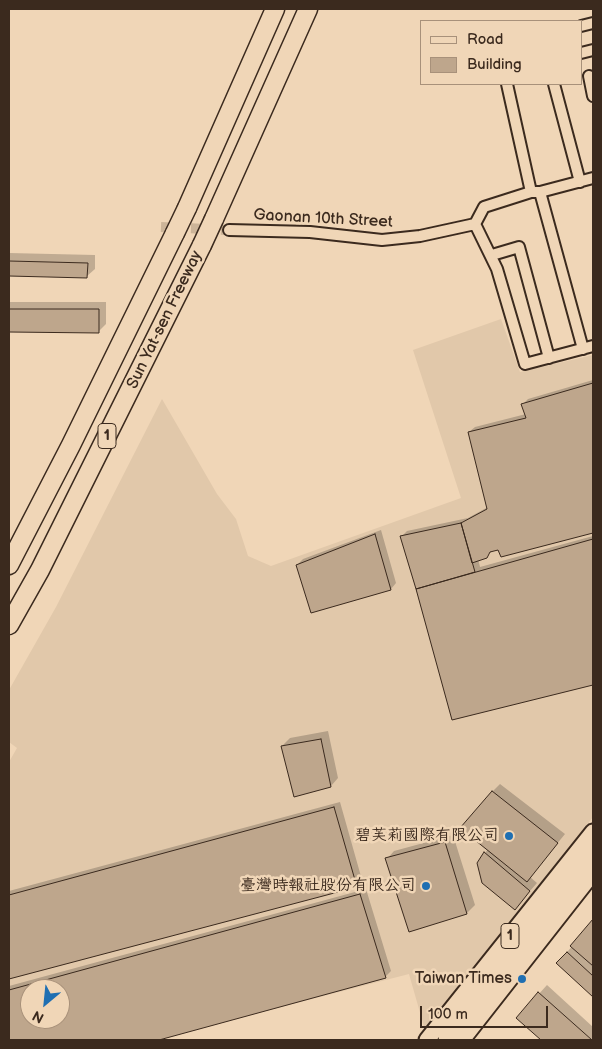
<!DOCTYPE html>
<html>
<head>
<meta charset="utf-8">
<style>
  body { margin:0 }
  #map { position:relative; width:602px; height:1049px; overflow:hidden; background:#f0d6b7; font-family:"Balsamiq Sans",sans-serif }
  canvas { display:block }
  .frame { position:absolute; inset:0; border:10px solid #3b2a1e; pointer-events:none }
  .legend { position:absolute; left:420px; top:20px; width:162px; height:65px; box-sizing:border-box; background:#f0d6b7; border:1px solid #a8917a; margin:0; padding:6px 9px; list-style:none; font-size:15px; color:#3b2a1e }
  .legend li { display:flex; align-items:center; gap:10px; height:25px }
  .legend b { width:25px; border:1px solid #a8917a }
  .north { position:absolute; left:20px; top:979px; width:50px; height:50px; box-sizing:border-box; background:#f0d6b7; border:1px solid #a8917a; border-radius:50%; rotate:208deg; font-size:14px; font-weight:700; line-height:20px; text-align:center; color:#3b2a1e }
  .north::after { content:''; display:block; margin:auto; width:18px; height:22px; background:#1f6fb2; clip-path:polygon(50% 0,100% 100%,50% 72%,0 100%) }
  .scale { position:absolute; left:420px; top:1006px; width:128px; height:22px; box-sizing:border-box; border:2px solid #3b2a1e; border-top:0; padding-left:6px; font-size:15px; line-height:18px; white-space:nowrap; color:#3b2a1e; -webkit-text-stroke:4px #f0d6b7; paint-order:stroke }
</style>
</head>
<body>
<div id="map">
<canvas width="602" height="1049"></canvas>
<div class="frame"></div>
<ul class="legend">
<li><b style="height:6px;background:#f0d6b7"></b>Road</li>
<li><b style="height:14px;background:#bea68c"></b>Building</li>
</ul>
<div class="north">N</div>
<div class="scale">100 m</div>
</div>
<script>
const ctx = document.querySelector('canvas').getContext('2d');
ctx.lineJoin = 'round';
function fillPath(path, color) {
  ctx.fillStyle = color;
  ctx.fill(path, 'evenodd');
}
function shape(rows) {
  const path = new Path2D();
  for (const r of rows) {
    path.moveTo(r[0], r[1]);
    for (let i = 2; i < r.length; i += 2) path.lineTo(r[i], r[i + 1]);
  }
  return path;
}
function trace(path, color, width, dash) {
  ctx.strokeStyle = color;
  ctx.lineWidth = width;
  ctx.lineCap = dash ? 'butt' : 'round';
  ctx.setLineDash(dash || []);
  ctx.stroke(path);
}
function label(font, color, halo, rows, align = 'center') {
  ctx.font = font + ' "Balsamiq Sans","LXGW WenKai TC",sans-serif';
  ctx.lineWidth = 5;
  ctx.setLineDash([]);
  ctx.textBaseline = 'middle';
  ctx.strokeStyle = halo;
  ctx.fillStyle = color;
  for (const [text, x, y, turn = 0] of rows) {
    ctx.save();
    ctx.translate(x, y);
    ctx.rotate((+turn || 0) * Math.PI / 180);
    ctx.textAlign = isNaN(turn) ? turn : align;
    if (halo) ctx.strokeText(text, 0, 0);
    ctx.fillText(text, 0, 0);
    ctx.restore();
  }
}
fillPath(shape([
  [501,319,520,372,593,355,593,817,425,1030,409,974,153,1040,9,1040,9,762,17,748,9,742,9,690,56,607,162,399,217,494,236,519,248,556,271,566,461,498,413,350],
  [30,989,60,989,60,1019,30,1019]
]), '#e1c8aa');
fillPath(shape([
  [9,253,95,255,95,269,87,276,9,274],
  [9,302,106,302,106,324,98,332,9,331],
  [593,380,593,531,502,555,499,548,478,559,480,567,593,536,593,684,453,718,401,537,407,531,468,518,488,507,469,432,475,427,526,414,523,404,528,399],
  [381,530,396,583,391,589,312,611,297,565,303,559],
  [328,731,338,778,331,786,282,746,290,738],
  [500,784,565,834,530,877,537,883,515,908,478,863,488,849,492,792],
  [340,802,362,880,356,886,9,978,9,891],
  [453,835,475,905,467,913,410,930,387,859,394,851],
  [366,889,391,971,385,977,154,1040,9,1040,9,986],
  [30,989,60,989,60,1019,30,1019],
  [593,921,593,995,558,963],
  [547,985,593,1027,593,1040,543,1040,517,1018]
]), '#0003');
const building = shape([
  [9,261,88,263,87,278,9,276,9,261],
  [9,309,99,309,99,333,9,332,9,309],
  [593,383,593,533,501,557,498,550,490,552,487,558,472,563,461,523,487,509,468,432,526,418,521,404,593,383],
  [461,523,475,572,416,589,400,536,461,523],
  [375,534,391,590,311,613,296,565,375,534],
  [593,539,593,685,452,720,416,589,593,539],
  [321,739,331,787,294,797,281,746,321,739],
  [492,791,558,843,527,882,460,828,492,791],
  [334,807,357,887,9,979,9,895,334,807],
  [445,842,467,914,409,932,385,858,445,842],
  [484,852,530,891,515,910,482,883,477,863,484,852],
  [360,894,386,978,159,1040,9,1040,9,990,360,894],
  [30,989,60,989,60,1019,30,1019,30,989],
  [593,919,593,966,570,946,593,919],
  [567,952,593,976,593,997,556,963,567,952],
  [538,992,592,1040,541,1040,516,1018,538,992]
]);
fillPath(building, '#bea68c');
trace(building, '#3b2a1e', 1);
trace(shape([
  [161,227,229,230]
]), '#ccb498', 10, [10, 5]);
const minor = shape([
  [581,26,593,23],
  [581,53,593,50],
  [589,76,593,96],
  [507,84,531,192],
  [554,84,580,182],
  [540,192,583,349],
  [475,224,497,269,525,364,593,346],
  [475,224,484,207,531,192,540,192,593,178],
  [229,230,310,232,382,240,420,236,475,224],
  [492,255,519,247,549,358]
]);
const primary = shape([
  [427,1040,593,832],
  [446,1040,593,853],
  [462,1040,593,873]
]);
const motorway = shape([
  [187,208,275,9],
  [214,219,308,9],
  [9,565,71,445,175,233],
  [9,625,40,570,202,245]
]);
trace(minor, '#3b2a1e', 14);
trace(primary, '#3b2a1e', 19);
trace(motorway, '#3b2a1e', 21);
trace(minor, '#f0d6b7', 10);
trace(primary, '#f0d6b7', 15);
trace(motorway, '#f0d6b7', 18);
const motorwayBridge = shape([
  [175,233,187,208],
  [202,245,214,219]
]);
trace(motorwayBridge, '#3b2a1e', 21, []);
trace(motorwayBridge, '#f0d6b7', 18);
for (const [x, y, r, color] of [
  [509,836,5,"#1f6fb2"],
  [426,886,5,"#1f6fb2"],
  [522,979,5,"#1f6fb2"]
]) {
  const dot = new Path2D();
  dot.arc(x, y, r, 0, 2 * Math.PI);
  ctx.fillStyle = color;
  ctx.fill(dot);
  trace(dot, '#f0d6b7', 2);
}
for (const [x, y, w] of [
  [107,436,18],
  [510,936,18]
]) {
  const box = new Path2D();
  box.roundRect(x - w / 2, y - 12.5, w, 25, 4);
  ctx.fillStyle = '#f0d6b7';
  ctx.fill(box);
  trace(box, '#3b2a1e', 1);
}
label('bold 15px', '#3b2a1e', null, [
  ["1",107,436],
  ["1",510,936]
]);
label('16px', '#3b2a1e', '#f0d6b7', [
  ["Gaonan 10th Street",323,219,3],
  ["Sun Yat-sen Freeway",165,320,-64]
]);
label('16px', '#3b2a1e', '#f0d6b7', [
  ["碧芙莉國際有限公司",499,836],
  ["臺灣時報社股份有限公司",416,886],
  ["Taiwan Times",512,979]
], 'right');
</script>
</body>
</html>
